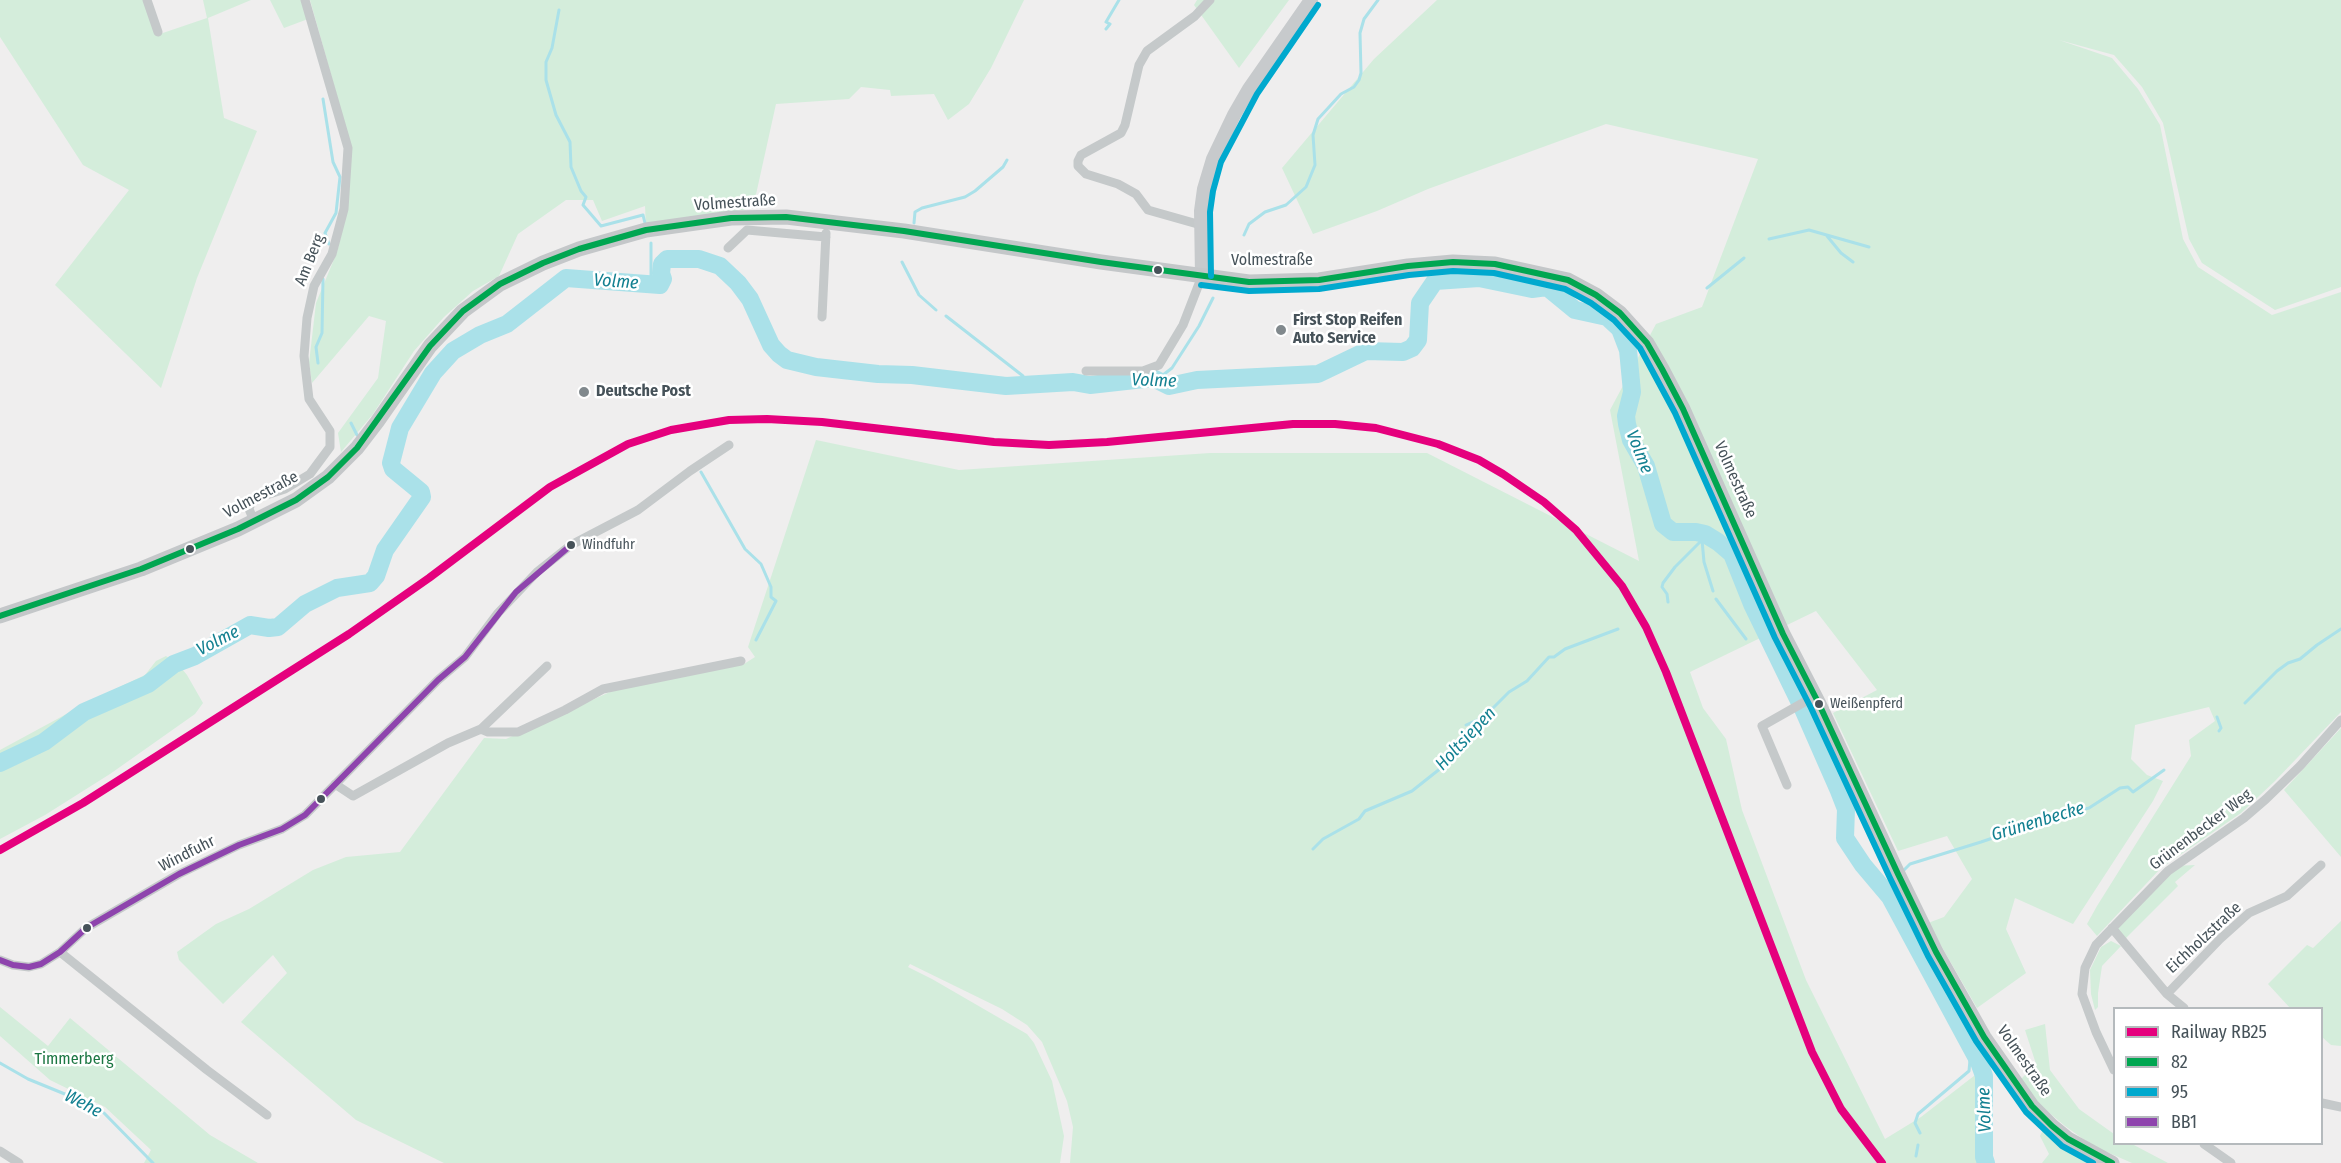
<!DOCTYPE html>
<html>
<head>
<meta charset="utf-8">
<style>
  body { margin:0 }
  #map { position:relative; width:2341px; height:1163px; overflow:hidden; background:#efeeee; font-family:"Fira Sans Condensed",sans-serif }
  canvas { display:block }
  .legend { position:absolute; left:2113px; top:1007px; width:210px; height:138px; box-sizing:border-box; background:#fff; border:2px solid #b5babd; margin:0; padding:8px 10px; list-style:none; font-size:18px; color:#465259 }
  .legend li { display:flex; align-items:center; gap:12px; height:30px }
  .legend b { width:30px; border:2px solid #b5babd }
</style>
</head>
<body>
<div id="map">
<canvas width="2341" height="1163"></canvas>
<ul class="legend">
<li><b style="height:8px;background:#e5007d"></b>Railway RB25</li>
<li><b style="height:8px;background:#00a651"></b>82</li>
<li><b style="height:8px;background:#00a9ce"></b>95</li>
<li><b style="height:8px;background:#8e44ad"></b>BB1</li>
</ul>
</div>
<script>
const ctx = document.querySelector('canvas').getContext('2d');
ctx.lineJoin = 'round';
function fillPath(path, color) {
  ctx.fillStyle = color;
  ctx.fill(path, 'evenodd');
}
function shape(rows) {
  const path = new Path2D();
  for (const r of rows) {
    path.moveTo(r[0], r[1]);
    for (let i = 2; i < r.length; i += 2) path.lineTo(r[i], r[i + 1]);
  }
  return path;
}
function trace(path, color, width, dash) {
  ctx.strokeStyle = color;
  ctx.lineWidth = width;
  ctx.lineCap = dash ? 'butt' : 'round';
  ctx.setLineDash(dash || []);
  ctx.stroke(path);
}
function label(font, color, halo, rows, align = 'center') {
  ctx.font = font + ' "Fira Sans Condensed",sans-serif';
  ctx.lineWidth = 5;
  ctx.setLineDash([]);
  ctx.textBaseline = 'middle';
  ctx.strokeStyle = halo;
  ctx.fillStyle = color;
  for (const [text, x, y, turn = 0] of rows) {
    ctx.save();
    ctx.translate(x, y);
    ctx.rotate((+turn || 0) * Math.PI / 180);
    ctx.textAlign = isNaN(turn) ? turn : align;
    if (halo) ctx.strokeText(text, 0, 0);
    ctx.fillText(text, 0, 0);
    ctx.restore();
  }
}
fillPath(shape([
  [0,0,144,0,157,35,207,18,203,0,251,0,208,18,224,118,257,131,197,278,161,388,55,285,129,190,83,165,0,37],
  [270,0,301,0,308,19,284,28],
  [310,0,1024,0,991,68,969,104,948,120,934,94,891,96,890,90,861,87,849,99,776,104,753,208,646,227,645,206,602,221,593,200,566,200,518,234,499,276,473,291,444,317,414,351,373,414,341,452,338,433,378,378,386,321,369,316,312,383,309,363,316,303,337,252,347,210,351,146],
  [1197,0,1289,0,1239,68,1194,5],
  [1437,0,2341,0,2341,287,2275,310,2202,263,2189,239,2163,123,2142,87,2114,55,2059,40,2112,58,2138,89,2160,125,2183,239,2198,267,2272,315,2341,292,2341,712,2275,781,2241,813,2161,868,2097,936,2087,924,2097,906,2191,756,2189,740,2215,721,2209,707,2135,725,2131,759,2147,775,2163,781,2153,801,2073,924,2015,898,2006,929,2026,973,1977,1008,1928,923,1944,917,1972,879,1947,836,1898,851,1833,713,1877,690,1816,611,1690,672,1703,708,1726,739,1742,810,1806,980,1885,1139,1921,1117,1979,1072,1987,1089,1991,1106,1986,1144,1989,1163,1070,1163,1073,1127,1067,1101,1042,1042,1027,1025,1002,1009,910,964,908,967,932,979,1027,1034,1034,1043,1052,1081,1064,1136,1060,1163,444,1163,356,1120,241,1022,287,973,273,955,223,1004,179,960,177,952,216,924,249,909,313,870,346,857,400,852,484,738,506,739,612,691,744,664,755,657,748,647,816,440,959,470,1210,453,1427,453,1639,561,1610,410,1656,324,1702,307,1758,159,1606,124,1428,189,1377,211,1313,234,1282,168,1374,59],
  [166,656,178,664,187,675,203,703,195,714,110,774,45,815,0,839,0,750,94,699,145,675,156,661],
  [2341,728,2341,857,2284,790],
  [2195,865,2175,882,2178,886,2124,940,2114,930,2174,866],
  [2341,921,2341,1046,2331,1045,2322,1037,2322,1008,2290,1008,2268,984,2307,945,2313,948],
  [2111,941,2121,946,2102,966,2098,993,2098,1007,2095,1010,2091,994,2090,970,2101,947],
  [0,1007,48,1046,70,1018,210,1135,258,1163,144,1163,151,1150,105,1107,50,1080,0,1036],
  [2045,1024,2050,1070,2079,1109,2114,1134,2114,1144,2132,1144,2168,1163,2132,1163,2093,1146,2065,1126,2040,1105,2020,1080,2036,1064,2025,1030],
  [2044,1128,2072,1150,2098,1163,2042,1163,2049,1154,2040,1136]
]), '#d4eddb');
trace(shape([
  [559,10,552,48,546,62,546,80,556,115,570,142,571,167,581,191,586,197,583,205,601,226,643,215,645,223],
  [1106,29,1110,24,1106,22,1119,0],
  [323,99,333,162,340,177,336,213,325,233,329,244],
  [914,223,915,212,922,208,965,197,975,191,1003,167,1007,160],
  [1244,235,1249,224,1265,212,1286,205,1306,187,1315,165,1313,135,1318,119,1341,94,1354,87,1359,80,1361,73,1360,33,1364,19,1378,0],
  [1827,236,1841,253,1853,262],
  [1769,239,1809,230,1869,247],
  [651,243,651,285],
  [902,262,919,295,936,310],
  [1707,288,1744,258],
  [946,316,1023,376,1027,385],
  [318,363,316,347,322,333,323,279],
  [1153,378,1163,375,1172,368,1199,326,1213,298],
  [351,423,357,435],
  [701,472,745,549,761,564,771,587,771,597,776,601,756,640],
  [1702,540,1704,562,1713,591],
  [1716,599,1746,639],
  [1668,602,1667,594,1662,587,1663,583,1675,567,1702,540,1703,533],
  [2245,703,2277,671,2288,663,2300,659,2317,645,2341,629],
  [2217,717,2221,728,2219,731],
  [1466,725,1484,717],
  [1313,849,1323,839,1359,819,1365,811,1412,791,1441,768,1485,716,1509,692,1527,681,1549,657,1554,657,1565,649,1618,629],
  [1904,870,1910,864,1981,842,2031,825,2035,821,2089,808,2120,788,2128,787,2133,792,2164,770],
  [1875,880,1879,877],
  [0,1063,28,1079,77,1099,104,1113,153,1163],
  [1920,1133,1915,1123,1918,1114,1969,1071,1971,1049],
  [1916,1156,1918,1145]
]), '#aae1e9', 3);
trace(shape([
  [0,763,44,742,84,712,148,684,174,664,195,656,250,625,269,628,278,627,305,604,337,588,370,583,376,576,385,550,422,497,421,492,393,469,391,463,400,428,433,373,453,351,480,335,507,324,566,278,660,285,663,279,661,273,662,264,667,259,699,259,720,266,738,283,750,299,771,345,779,354,787,360,816,367,878,374,912,375,1006,386,1073,382,1090,385,1153,378,1169,386,1197,380,1318,374,1366,351,1403,352,1412,348,1418,340,1420,303,1435,281,1479,278,1532,289,1547,287,1575,310,1607,317,1620,329,1628,350,1632,392,1626,416,1627,424,1631,440,1646,466,1663,524,1673,532,1696,532,1705,534,1718,542,1732,554,1752,604,1803,709,1839,791,1846,809,1845,838,1863,865,1890,897,1979,1062,1984,1076,1984,1157,1986,1163]
]), '#aae1e9', 18);
trace(shape([
  [147,0,158,32],
  [1201,225,1148,210,1136,194,1118,184,1086,174,1078,166,1078,161,1081,155,1121,133,1125,125,1139,65,1147,51,1195,16,1210,0],
  [728,248,747,230,826,237],
  [822,317,826,233],
  [1086,371,1143,371,1159,365,1183,325,1202,276],
  [254,521,249,509,251,503,257,498,285,489,310,474,330,447,330,431,309,399,304,356,307,318,314,286,332,254,344,209,348,148,305,0],
  [481,729,547,666],
  [335,784,353,796,448,743,481,729,488,732,518,732,565,710,603,689,741,661],
  [1787,785,1762,726,1815,696],
  [2112,928,2167,994,2184,1008],
  [60,952,207,1070,267,1115],
  [0,960,13,965,29,967,41,964,60,952,86,928,179,874,239,845,282,829,305,815,438,680,465,657,498,613,537,572,571,545,638,510,690,471,729,445],
  [2167,994,2220,939,2249,913,2287,896,2321,865],
  [2114,1070,2096,1032,2082,994,2085,968,2096,945,2168,871,2244,818,2266,799,2300,766,2341,720],
  [2322,1103,2341,1107],
  [2204,1144,2231,1163],
  [0,1151,19,1163]
]), '#c5c9ca', 9);
trace(shape([
  [1202,276,1201,211,1204,189,1213,159,1234,115,1249,89,1311,0]
]), '#c7cacc', 14);
trace(shape([
  [0,616,141,569,238,529,296,500,328,477,357,448,377,422,430,346,463,311,500,284,543,263,579,249,646,230,731,218,786,217,904,231,1101,262,1249,282,1319,280,1408,266,1453,262,1495,264,1568,280,1596,295,1620,313,1647,343,1662,369,1683,409,1783,634,1819,704,1898,874,1936,952,1984,1037,2032,1106,2052,1126,2068,1139,2112,1163]
]), '#c4c7c9', 15);
trace(shape([
  [0,616,141,569,238,529,296,500,328,477,357,448,430,346,463,311,500,284,543,263,579,249,646,230,731,218,786,217,904,231,1101,262,1249,282,1319,280,1408,266,1453,262,1495,264,1568,280,1596,295,1620,313,1647,343,1662,369,1683,409,1783,634,1819,704,1898,874,1936,952,1984,1037,2032,1106,2052,1126,2068,1139,2112,1163]
]), '#00a651', 6);
trace(shape([
  [1211,276,1210,212,1213,191,1221,162,1257,94,1318,5],
  [1201,285,1249,291,1319,289,1409,275,1453,271,1494,273,1565,289,1591,303,1614,320,1640,348,1675,413,1775,638,1811,708,1890,878,1928,956,1976,1041,2026,1112,2062,1146,2093,1163]
]), '#00a9ce', 6);
trace(shape([
  [0,960,13,965,29,967,41,964,60,952,86,928,179,874,239,845,282,829,305,815,438,680,465,657,516,592,571,545]
]), '#8e44ad', 6);
trace(shape([
  [0,850,83,803,349,634,429,578,550,487,628,444,671,430,729,420,767,419,822,422,994,442,1049,445,1107,442,1293,424,1335,424,1376,428,1438,444,1479,460,1503,474,1544,502,1576,530,1622,586,1646,627,1666,672,1812,1052,1841,1109,1882,1163]
]), '#e5007d', 8);
for (const [x, y, r, color] of [
  [1158,270,5,"#465259"],
  [1281,330,6,"#81898d"],
  [584,392,6,"#81898d"],
  [571,545,5,"#465259"],
  [190,549,5,"#465259"],
  [1819,704,5,"#465259"],
  [321,799,5,"#465259"],
  [87,928,5,"#465259"]
]) {
  const dot = new Path2D();
  dot.arc(x, y, r, 0, 2 * Math.PI);
  ctx.fillStyle = color;
  ctx.fill(dot);
  trace(dot, '#fff', 2);
}
label('14px', '#465259', '#fff', [
  ["Windfuhr",582,545],
  ["Weißenpferd",1830,704]
], 'left');
label('16px', '#465259', '#fff', [
  ["Volmestraße",735,203,-4],
  ["Am Berg",310,260,-68],
  ["Volmestraße",1272,261],
  ["Volmestraße",1735,480,66],
  ["Volmestraße",261,495,-28],
  ["Grünenbecker Weg",2201,830,-37],
  ["Windfuhr",187,854,-27],
  ["Eichholzstraße",2204,938,-43],
  ["Volmestraße",2024,1061,55]
]);
label('bold 16px', '#465259', '#fff', [
  ["First Stop Reifen",1293,321],
  ["Auto Service",1293,339],
  ["Deutsche Post",596,392]
], 'left');
label('16px', '#1b7642', '#fff', [
  ["Timmerberg",74,1060]
]);
label('italic 18px', '#138091', '#fff', [
  ["Volme",616,282,4],
  ["Volme",1154,381,2],
  ["Volme",1639,452,68],
  ["Volme",218,641,-27],
  ["Holtsiepen",1466,739,-47],
  ["Grünenbecke",2038,822,-17],
  ["Wehe",83,1104,28],
  ["Volme",1985,1110,-92]
]);
</script>
</body>
</html>
